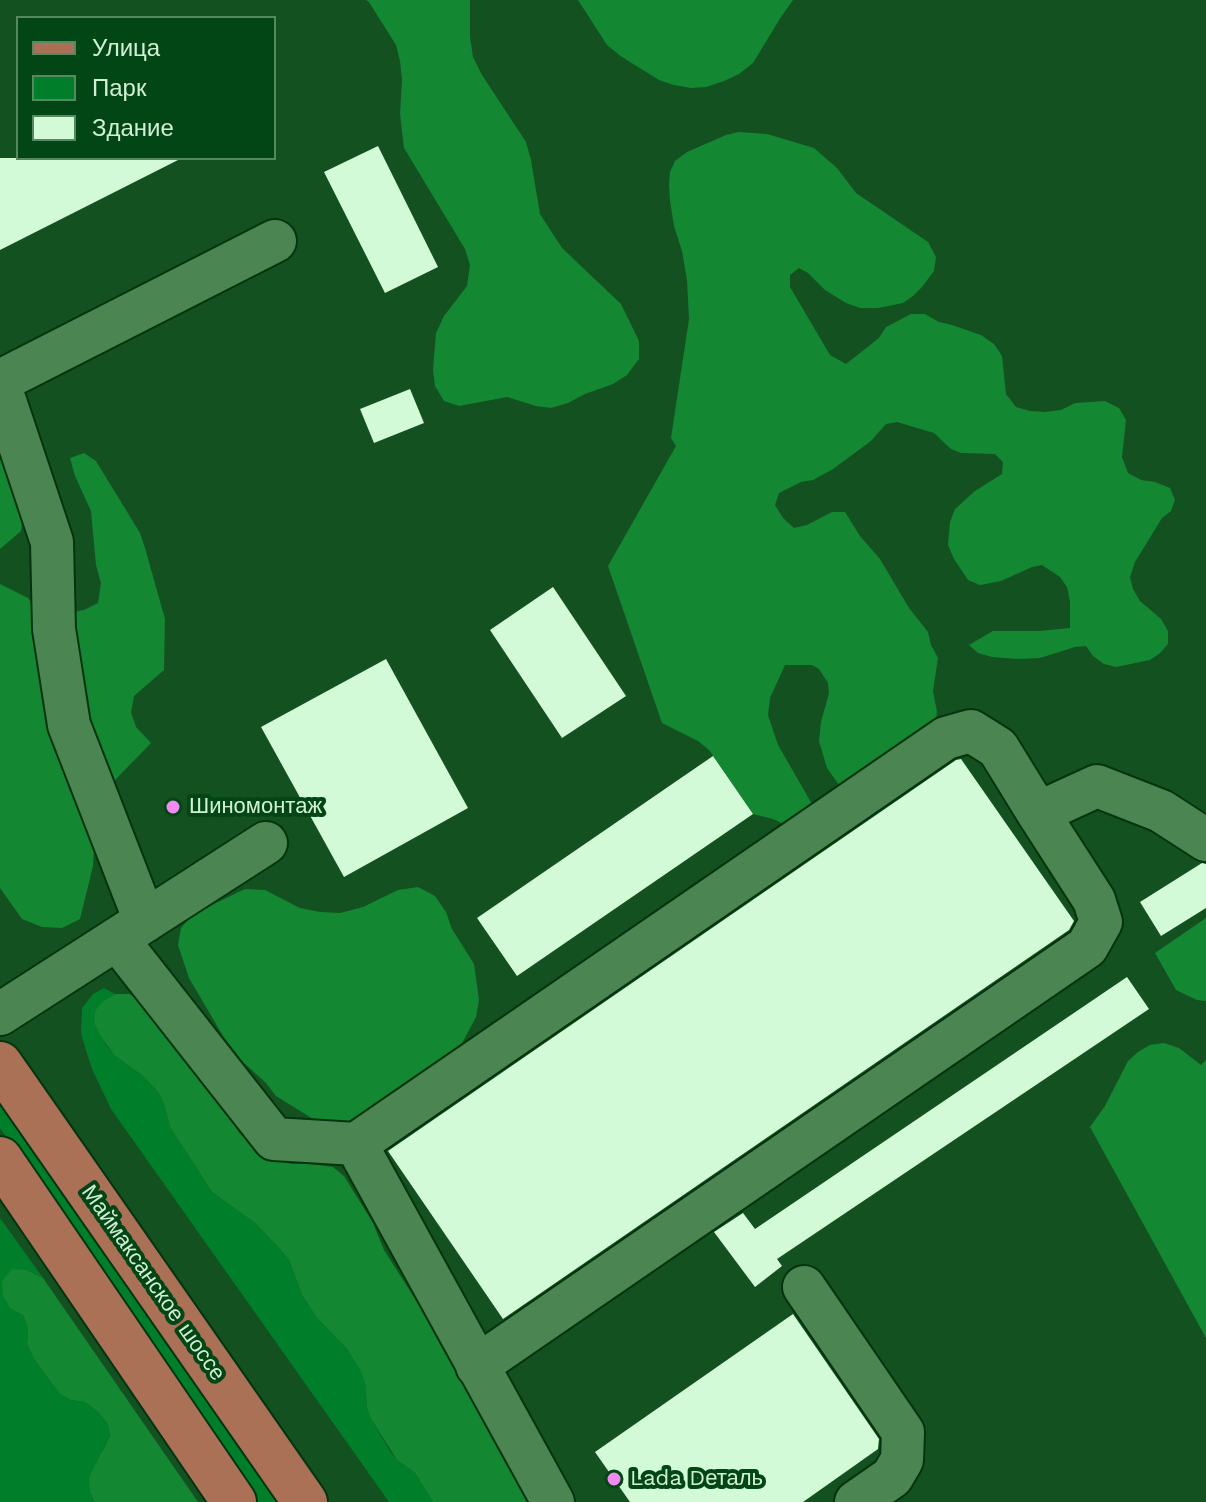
<!DOCTYPE html>
<html>
<head>
<meta charset="utf-8">
<style>
  body { margin:0 }
  #map { position:relative; width:1206px; height:1502px; overflow:hidden; background:#145120; font-family:"Work Sans",sans-serif }
  canvas { display:block }
  .legend { position:absolute; left:16px; top:16px; width:260px; height:144px; box-sizing:border-box; background:#034615; border:2px solid #558a61; margin:0; padding:10px 14px; list-style:none; font-size:24px; color:#d1f0d3 }
  .legend li { display:flex; align-items:center; gap:16px; height:40px }
  .legend b { width:40px; border:2px solid #558a61 }
</style>
</head>
<body>
<div id="map">
<canvas width="1206" height="1502"></canvas>
<ul class="legend">
<li><b style="height:10px;background:#aa7157"></b>Улица</li>
<li><b style="height:22px;background:#017e2a"></b>Парк</li>
<li><b style="height:22px;background:#d3fad6"></b>Здание</li>
</ul>
</div>
<script>
const ctx = document.querySelector('canvas').getContext('2d');
ctx.lineJoin = 'round';
function fillPath(path, color) {
  ctx.fillStyle = color;
  ctx.fill(path, 'evenodd');
}
function shape(rows) {
  const path = new Path2D();
  for (const r of rows) {
    path.moveTo(r[0], r[1]);
    for (let i = 2; i < r.length; i += 2) path.lineTo(r[i], r[i + 1]);
  }
  return path;
}
function trace(path, color, width, dash) {
  ctx.strokeStyle = color;
  ctx.lineWidth = width;
  ctx.lineCap = dash ? 'butt' : 'round';
  ctx.setLineDash(dash || []);
  ctx.stroke(path);
}
function label(font, color, halo, rows, align = 'center') {
  ctx.font = font + ' "Work Sans",sans-serif';
  ctx.lineWidth = 8;
  ctx.setLineDash([]);
  ctx.textBaseline = 'middle';
  ctx.strokeStyle = halo;
  ctx.fillStyle = color;
  for (const [text, x, y, turn = 0] of rows) {
    ctx.save();
    ctx.translate(x, y);
    ctx.rotate((+turn || 0) * Math.PI / 180);
    ctx.textAlign = isNaN(turn) ? turn : align;
    if (halo) ctx.strokeText(text, 0, 0);
    ctx.fillText(text, 0, 0);
    ctx.restore();
  }
}
fillPath(shape([
  [104,988,115,994,103,1001,94,1023,107,1046,114,1055,143,1076,158,1092,164,1104,170,1127,212,1192,255,1223,280,1249,289,1260,302,1295,317,1318,347,1349,361,1372,365,1383,367,1408,371,1419,390,1451,397,1460,415,1473,433,1502,389,1502,111,1109,92,1069,81,1034,82,1008,93,994],
  [0,1100,278,1502,258,1502,0,1128],
  [0,1218,43,1278,27,1270,10,1307,23,1315,28,1328,27,1344,34,1359,60,1394,71,1400,85,1402,97,1411,107,1423,110,1436,103,1449,90,1493,95,1502,0,1502]
]), '#017e2a');
fillPath(shape([
  [366,0,470,0,470,37,473,57,482,75,526,142,531,160,540,214,562,248,621,304,639,341,639,359,627,375,613,384,585,394,568,403,551,408,536,406,507,397,459,406,444,401,435,386,433,370,436,333,444,316,467,286,470,265,465,249,404,148,400,114,402,80,400,61,396,45,369,2],
  [578,0,793,0,781,17,753,63,739,74,724,81,706,87,691,88,674,85,659,80,622,57,607,45],
  [739,132,767,134,814,148,837,168,856,193,928,242,936,257,934,271,922,287,913,296,903,303,878,308,860,308,846,303,825,290,808,273,799,268,790,275,790,287,830,355,846,364,879,338,886,327,911,314,925,314,939,322,952,325,981,335,994,344,1002,356,1006,394,1016,407,1030,411,1045,412,1061,410,1075,403,1105,401,1119,408,1126,420,1122,457,1128,473,1141,480,1155,482,1170,488,1175,500,1171,511,1162,518,1135,562,1130,577,1133,589,1140,601,1161,619,1168,631,1168,644,1160,653,1150,660,1116,667,1104,664,1093,656,1086,646,1075,647,1040,658,1018,659,992,657,978,653,969,645,993,631,1039,631,1070,628,1070,601,1067,587,1060,577,1042,565,1032,567,1001,581,980,585,968,580,954,559,948,545,950,522,955,509,975,491,1002,474,1003,462,995,454,961,453,951,449,934,433,897,422,886,424,871,441,833,469,813,480,801,482,779,493,775,505,783,518,794,528,807,525,832,512,845,512,860,536,880,559,909,608,928,632,931,645,938,658,933,691,937,712,936,720,894,747,875,769,842,789,827,768,819,741,821,722,829,693,828,683,819,669,812,665,785,665,770,698,768,715,778,745,812,804,810,813,788,826,773,819,753,814,709,750,698,741,662,723,608,566,676,446,671,438,689,319,687,280,682,251,674,226,670,201,669,185,670,172,675,161,687,152,726,135],
  [0,452,23,515,21,531,0,549],
  [84,453,96,461,140,533,145,548,165,619,164,670,134,696,131,712,136,727,151,743,116,779,107,796,94,848,93,866,80,919,62,928,42,927,22,919,0,888,0,584,28,598,38,611,68,613,84,610,98,603,101,583,96,565,91,511,75,476,70,458],
  [418,887,435,896,446,912,452,929,474,964,479,1000,476,1017,459,1049,349,1125,318,1122,276,1096,266,1083,243,1062,223,1036,189,978,178,945,181,928,193,914,245,889,265,890,300,908,320,912,340,913,363,907,398,890],
  [1206,918,1206,1001,1197,1000,1176,990,1155,953],
  [115,994,129,994,142,1000,208,1085,240,1134,278,1159,291,1164,304,1163,333,1167,344,1176,373,1223,384,1250,431,1324,443,1349,535,1502,433,1502,415,1473,397,1460,371,1419,367,1408,365,1383,361,1372,347,1349,317,1318,302,1295,289,1260,280,1249,255,1223,212,1192,170,1127,164,1104,158,1092,143,1076,114,1055,100,1035,94,1023,95,1011,103,1001],
  [1164,1043,1179,1048,1201,1065,1206,1060,1206,1338,1090,1127,1105,1106,1128,1061,1138,1052,1150,1045],
  [12,1269,27,1270,43,1278,198,1502,95,1502,90,1493,89,1477,110,1436,107,1423,97,1411,85,1402,71,1400,60,1394,34,1359,27,1344,28,1328,23,1315,10,1308,3,1296,2,1281]
]), '#148732');
fillPath(shape([
  [378,146,438,267,385,293,324,172],
  [0,158,182,158,0,250],
  [410,389,424,423,374,443,360,409],
  [553,587,626,696,562,738,490,630],
  [386,659,468,808,344,877,261,727],
  [713,756,753,814,517,976,477,918],
  [961,759,1074,921,1069,930,503,1319,388,1151,956,760],
  [1202,863,1206,864,1206,908,1161,936,1140,902],
  [1127,977,1149,1009,777,1259,782,1266,755,1287,714,1232,743,1213,755,1229],
  [793,1314,879,1439,878,1449,803,1502,630,1502,595,1452]
]), '#d3fad6');
const minor = shape([
  [0,381,275,241],
  [0,386,52,542,54,629,69,725,145,921],
  [1038,813,1097,786,1161,811,1206,840],
  [117,939,274,1139,356,1144,946,738,971,731,998,748,1038,813,1094,900,1101,922,1087,947,477,1366],
  [0,1014,266,843],
  [356,1144,553,1502],
  [804,1287,903,1432,902,1460,892,1477,856,1502]
]);
const major = shape([
  [0,1064,305,1502],
  [0,1159,234,1502]
]);
trace(minor, '#04340f', 46);
trace(major, '#04340f', 48);
trace(minor, '#4b8652', 42);
trace(major, '#aa7157', 44);
for (const [x, y, r, color] of [
  [173,807,8,"#f28af3"],
  [614,1479,8,"#f28af3"]
]) {
  const dot = new Path2D();
  dot.arc(x, y, r, 0, 2 * Math.PI);
  ctx.fillStyle = color;
  ctx.fill(dot);
  trace(dot, '#034615', 3);
}
label('22px', '#d1f0d3', '#034615', [
  ["Шиномонтаж",189,807],
  ["Lada Dеталь",630,1479]
], 'left');
label('22px', '#d1f0d3', '#034615', [
  ["Маймаксанское шоссе",153,1283,55]
]);
</script>
</body>
</html>
